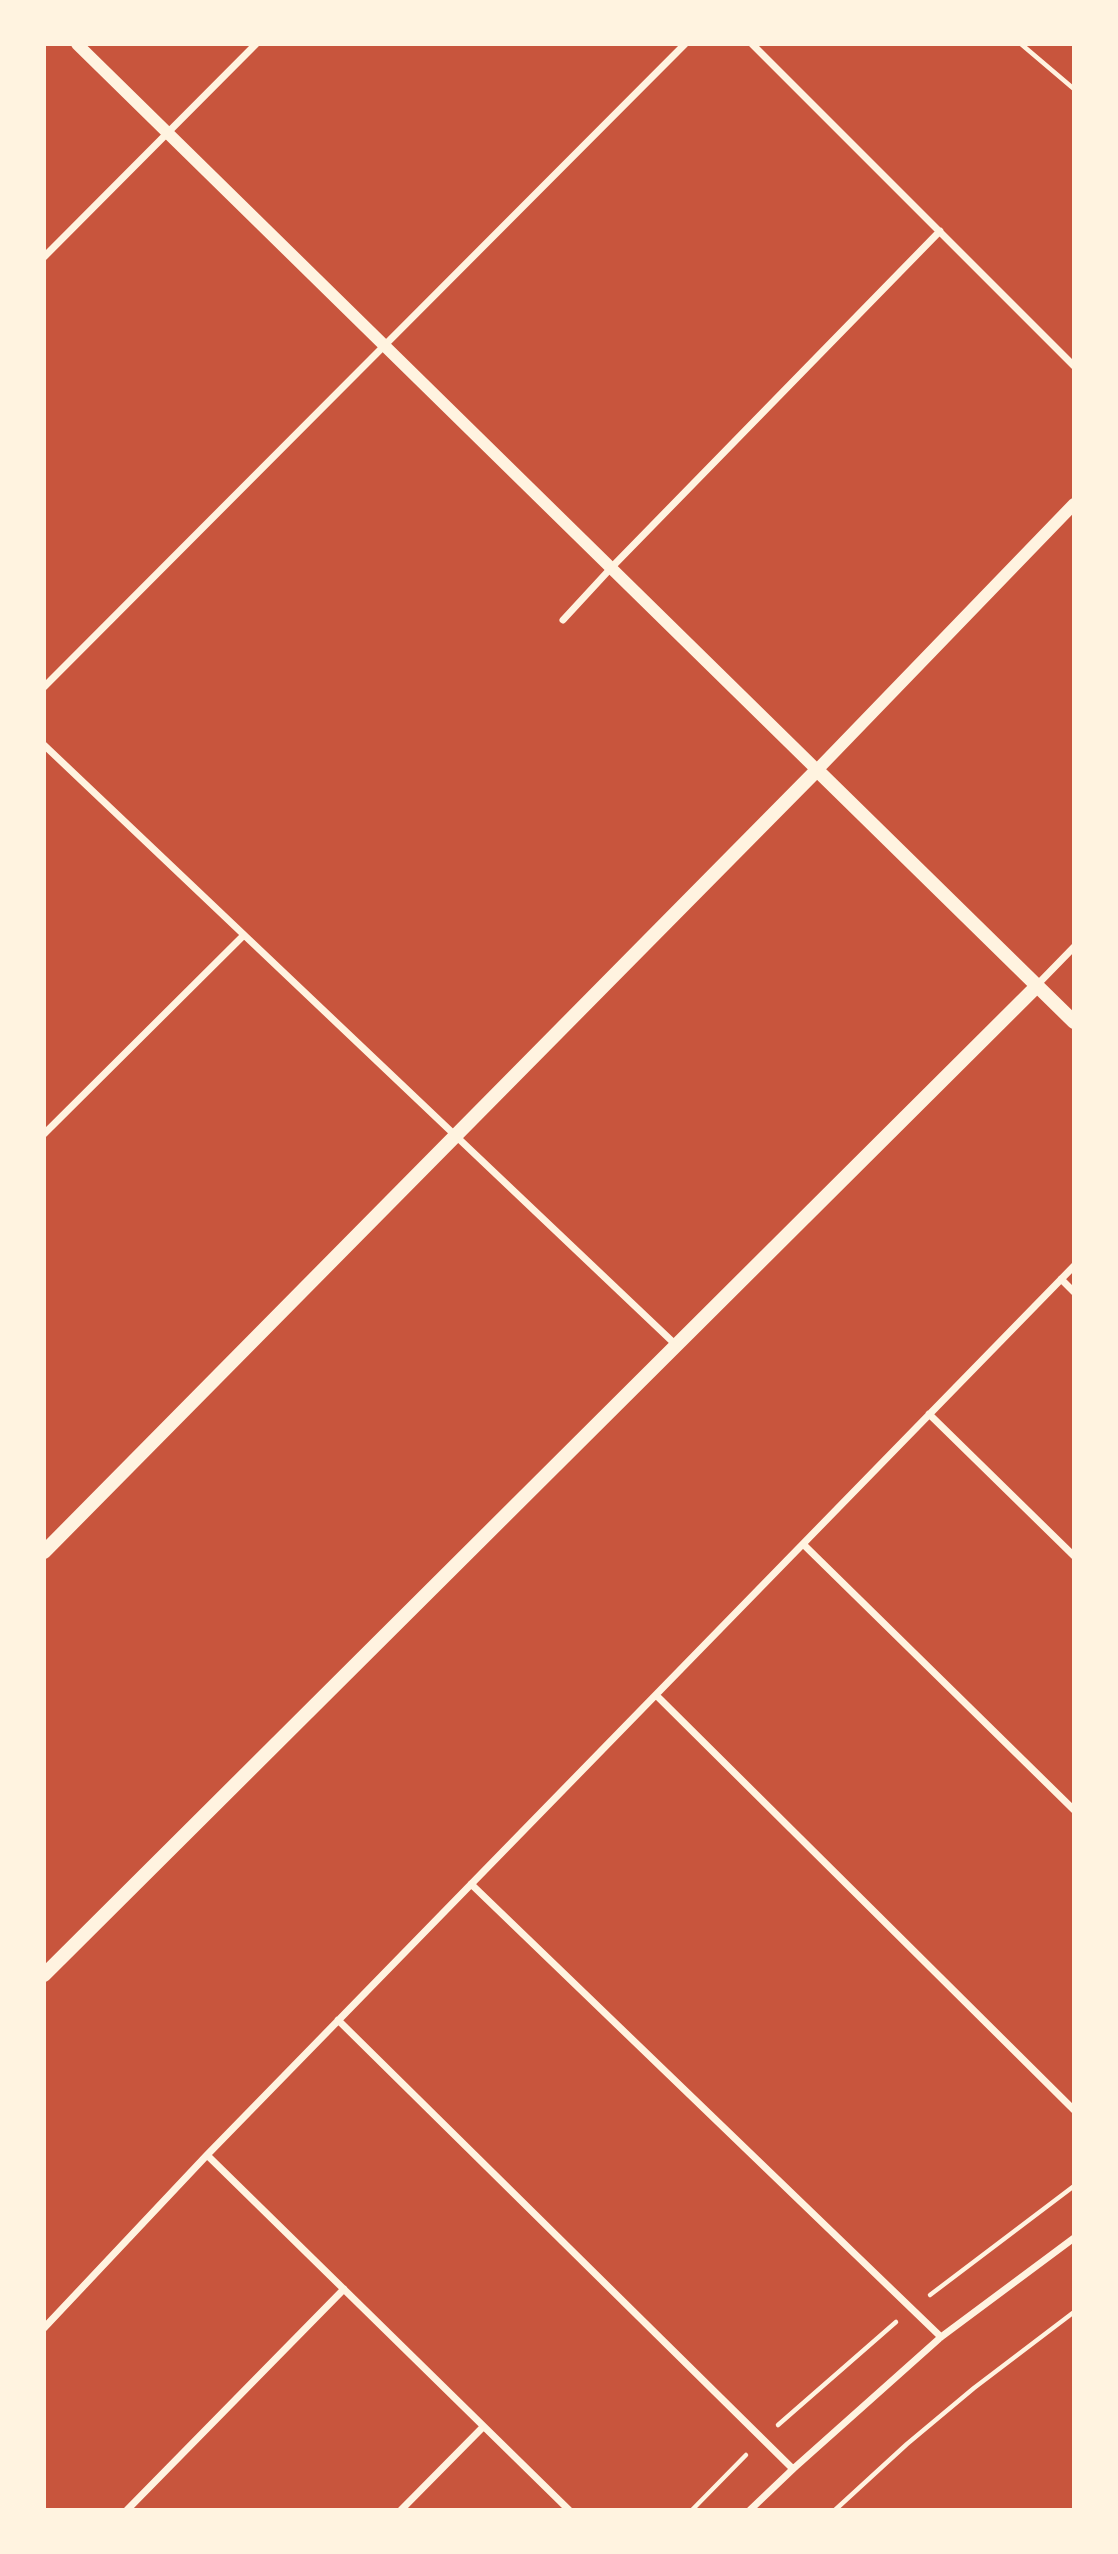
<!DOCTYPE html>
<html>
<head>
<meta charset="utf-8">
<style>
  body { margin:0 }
  #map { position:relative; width:1118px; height:2554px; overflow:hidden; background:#c8553d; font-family:Mulish,sans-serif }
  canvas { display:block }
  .frame { position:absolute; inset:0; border:46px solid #fff3e0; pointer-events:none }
</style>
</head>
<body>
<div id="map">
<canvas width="1118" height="2554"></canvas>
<div class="frame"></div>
</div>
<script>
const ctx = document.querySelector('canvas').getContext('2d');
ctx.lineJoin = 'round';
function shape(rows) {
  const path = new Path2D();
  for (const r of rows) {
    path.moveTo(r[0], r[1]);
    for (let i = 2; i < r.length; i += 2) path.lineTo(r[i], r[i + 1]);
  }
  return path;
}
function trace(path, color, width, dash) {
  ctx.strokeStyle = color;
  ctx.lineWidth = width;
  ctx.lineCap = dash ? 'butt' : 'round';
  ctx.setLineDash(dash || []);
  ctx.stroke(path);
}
trace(shape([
  [1021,44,1074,89],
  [930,2295,1074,2186],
  [778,2425,896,2322],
  [692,2510,746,2455],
  [835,2510,907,2444,974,2388,1074,2312]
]), '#fff3e0', 4.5);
trace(shape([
  [752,44,1074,366],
  [44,257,256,44],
  [563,620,611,568,940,231],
  [44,687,685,44],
  [44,745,676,1345],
  [1037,985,1074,947],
  [44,1134,244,935],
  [1061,1279,1074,1292],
  [929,1414,1074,1556],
  [803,1544,1074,1810],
  [656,1695,1074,2110],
  [471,1884,941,2337],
  [338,2020,793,2469],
  [207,2155,569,2510],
  [44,2328,207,2155,1074,1266],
  [127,2510,344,2289],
  [401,2510,483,2427],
  [750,2510,793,2469,941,2337,1074,2238]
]), '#fff3e0', 7);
trace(shape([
  [77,44,817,770,1074,504]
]), '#fff3e0', 12);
trace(shape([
  [44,1552,817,770,1074,1022],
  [44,1975,1037,986]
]), '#fff3e0', 14);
</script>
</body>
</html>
